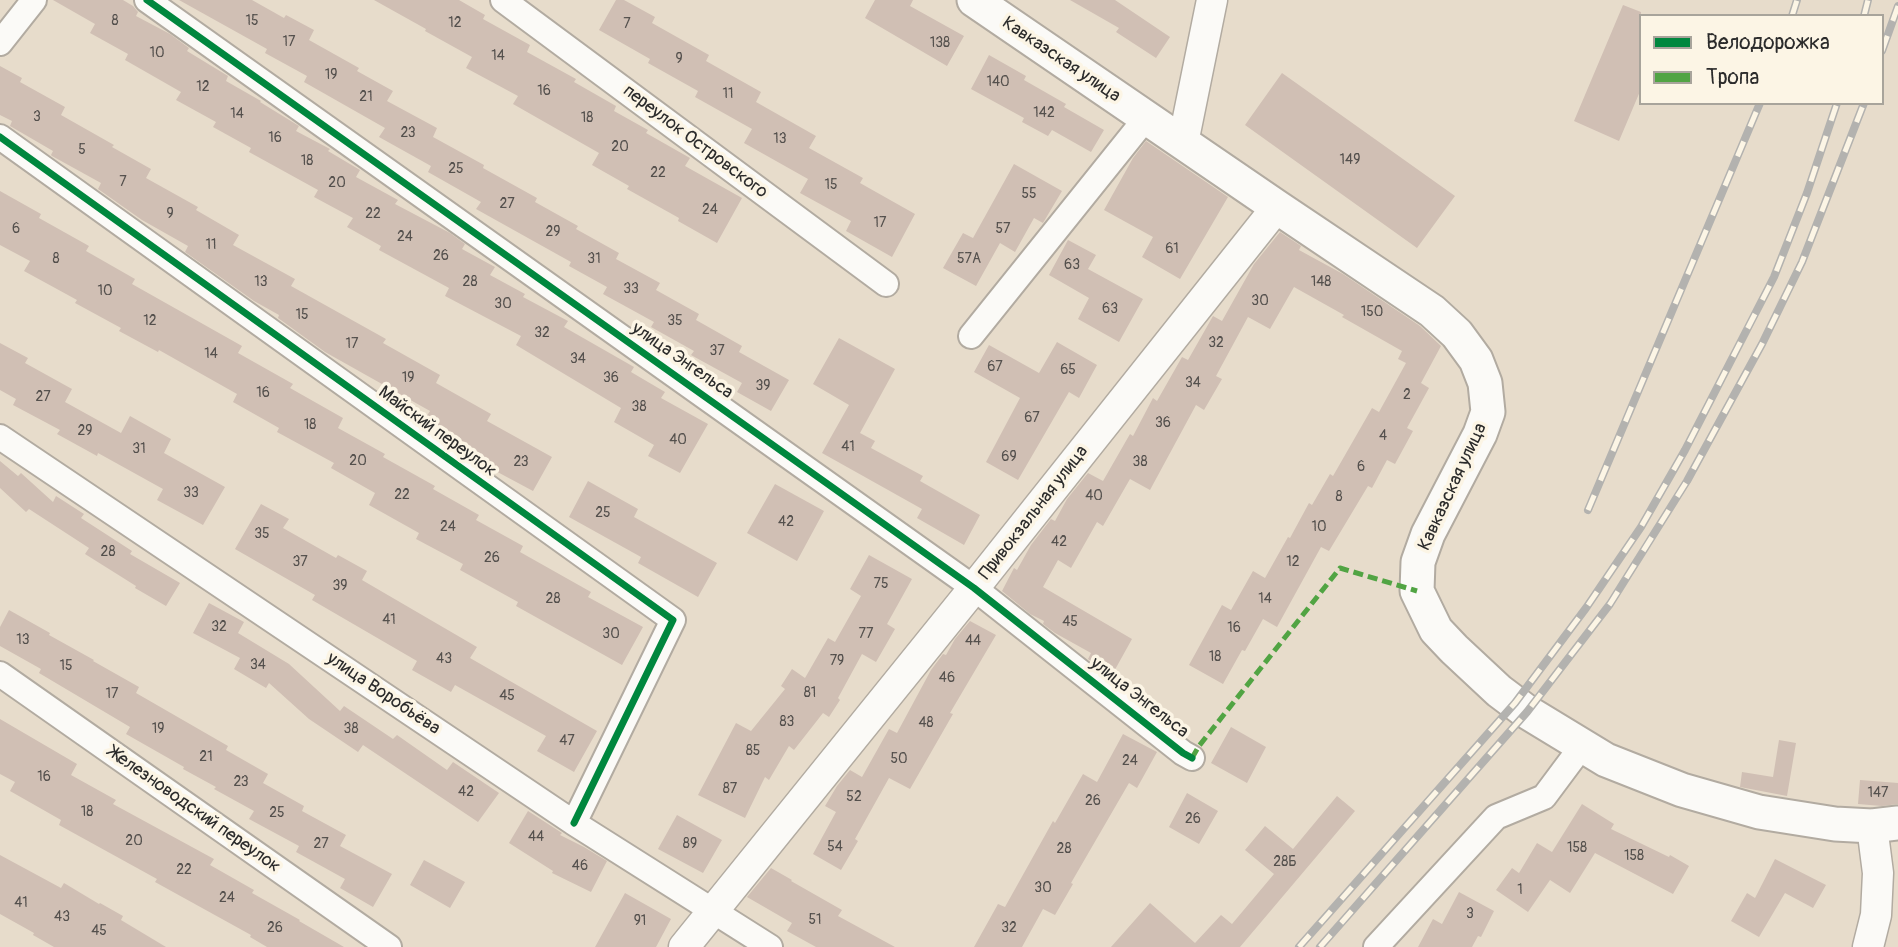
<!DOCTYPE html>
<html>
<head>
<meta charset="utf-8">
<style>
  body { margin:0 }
  #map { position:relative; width:1898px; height:947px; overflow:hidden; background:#e7dccb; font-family:Pangolin,sans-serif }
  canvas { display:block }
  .legend { position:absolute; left:1639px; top:14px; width:245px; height:91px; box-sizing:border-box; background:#fcf5e5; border:2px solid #a8a49b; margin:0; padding:9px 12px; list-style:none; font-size:21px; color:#2b2b2b }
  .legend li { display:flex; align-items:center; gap:14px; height:35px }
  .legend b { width:35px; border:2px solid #a8a49b }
</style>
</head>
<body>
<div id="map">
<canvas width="1898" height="947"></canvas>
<ul class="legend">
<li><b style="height:9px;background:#00873e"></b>Велодорожка</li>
<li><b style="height:9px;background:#51a443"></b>Тропа</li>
</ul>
</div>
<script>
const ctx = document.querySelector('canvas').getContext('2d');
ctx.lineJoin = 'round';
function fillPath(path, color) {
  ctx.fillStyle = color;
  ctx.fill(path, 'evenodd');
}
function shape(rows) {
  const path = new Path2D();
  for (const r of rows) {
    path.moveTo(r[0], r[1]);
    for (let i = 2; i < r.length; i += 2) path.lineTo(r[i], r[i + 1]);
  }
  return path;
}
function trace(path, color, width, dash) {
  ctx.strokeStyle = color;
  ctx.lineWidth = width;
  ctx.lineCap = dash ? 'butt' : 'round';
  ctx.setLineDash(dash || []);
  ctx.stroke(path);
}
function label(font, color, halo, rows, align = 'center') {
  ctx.font = font + ' Pangolin,sans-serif';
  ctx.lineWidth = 7;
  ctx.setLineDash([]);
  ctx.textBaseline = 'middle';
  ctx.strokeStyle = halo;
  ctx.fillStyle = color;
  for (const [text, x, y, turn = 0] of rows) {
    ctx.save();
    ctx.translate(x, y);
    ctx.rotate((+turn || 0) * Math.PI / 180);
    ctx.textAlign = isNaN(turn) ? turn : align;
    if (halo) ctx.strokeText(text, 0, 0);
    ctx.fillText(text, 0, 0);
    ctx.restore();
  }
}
fillPath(shape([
  [53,0,123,0,133,6,138,12,136,16,170,34,189,48,187,51,228,76,226,81,261,101,260,102,299,126,296,131,330,149,328,151,360,170,356,177,398,200,395,204,450,233,465,244,462,249,495,267,490,275,525,294,523,297,568,321,564,327,634,367,631,372,665,392,661,398,708,424,680,473,648,456,654,445,614,422,621,408,516,345,521,336,445,296,449,288,379,250,381,246,347,227,353,218,314,197,318,190,249,152,251,148,213,127,216,122,176,100,181,92,125,60,128,54,90,33,95,24],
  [179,0,252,0,284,18,286,15,314,30,309,40,359,68,357,71,393,91,387,101,437,128,433,137,484,165,483,168,537,198,535,202,578,226,576,229,619,253,616,259,660,283,656,290,699,314,696,320,742,346,739,352,789,380,771,411,737,392,742,383,691,355,694,351,651,327,654,322,603,294,607,287,569,266,571,262,476,209,481,202,428,172,431,166,379,137,385,128,304,82,307,76,265,53,267,49],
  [374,0,459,0,485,15,483,19,530,45,527,52,576,79,574,82,616,106,614,111,648,130,646,133,690,158,685,166,742,198,717,243,678,221,679,218,627,189,629,186,592,165,599,153,513,104,518,96,466,68,472,57,425,31,426,29],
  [616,0,624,0,655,17,652,23,709,55,706,61,761,92,756,102,816,136,809,148,863,178,860,183,915,214,892,257,846,231,851,221,800,193,808,179,744,143,752,129,695,97,698,91,648,63,650,59,599,30],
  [875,0,913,0,910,6,964,36,947,66,865,18],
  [1070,0,1115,0,1170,37,1156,58,1116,32,1119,28],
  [1623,5,1641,12,1641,89,1619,141,1574,121],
  [989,55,1026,76,1024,80,1066,104,1064,107,1104,130,1091,152,1052,130,1048,136,1022,122,1024,118,971,89],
  [0,66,22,78,20,82,65,107,61,115,114,145,112,147,151,169,146,178,198,207,196,210,239,235,233,245,295,279,291,286,386,339,383,343,440,375,436,383,491,414,487,421,552,457,533,491,490,468,493,463,423,422,430,411,325,352,278,318,279,315,254,301,185,252,188,246,142,220,98,189,101,183,52,156,51,155,53,151,10,126,12,121,0,115],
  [1282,73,1455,196,1417,248,1245,125],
  [1146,141,1228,197,1180,279,1142,257,1153,237,1104,210,1133,158],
  [1014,164,1062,191,1043,223,1034,218,1015,252,1000,243,976,286,943,268,963,233,973,238],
  [0,191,41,214,39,218,89,246,86,251,135,279,132,284,242,346,238,353,293,384,290,388,343,418,338,428,385,454,383,457,435,486,433,489,479,515,476,520,523,546,520,552,591,592,588,597,643,627,622,665,516,606,518,602,460,570,463,564,416,539,419,533,369,505,375,493,331,468,334,463,277,432,279,428,233,402,237,394,159,350,158,352,119,331,121,328,75,303,77,300,24,271,30,261,0,245],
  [1280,232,1301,246,1299,250,1343,274,1420,326,1441,346,1421,383,1429,388,1407,428,1413,431,1395,464,1387,460,1372,488,1368,486,1329,551,1321,547,1277,627,1263,619,1245,651,1242,650,1223,684,1189,665,1222,605,1231,610,1253,571,1265,578,1288,537,1290,538,1309,503,1312,505,1330,474,1333,476,1372,408,1379,412,1406,363,1398,359,1402,351,1342,317,1344,315,1294,287,1270,329,1248,317,1216,376,1222,379,1204,410,1196,405,1150,490,1130,479,1103,526,1097,522,1071,568,1058,560,1043,587,1132,639,1112,675,1088,659,1091,653,1055,633,1043,624,1044,621,1030,614,1002,591,1014,568,1017,570,1031,545,1051,519,1055,521,1067,499,1088,473,1103,481,1130,434,1133,436,1153,398,1157,401,1182,357,1188,360,1213,316,1222,321,1254,264],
  [1068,240,1096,255,1088,269,1143,299,1119,342,1078,319,1089,298,1049,275],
  [839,338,895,369,860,433,875,441,871,448,923,476,920,481,980,515,964,545,917,518,922,509,822,453,849,405,813,384],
  [1057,342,1097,365,1079,398,1069,392,1018,480,986,462,1020,398,974,372,989,345,1039,373],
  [0,343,28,358,25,363,72,389,65,402,121,433,130,416,171,439,164,453,225,487,203,525,157,500,163,489,98,453,97,456,57,434,60,430,13,405,16,399,0,390],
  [0,461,18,476,21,473,53,502,56,496,84,514,81,518,132,551,130,554,180,583,166,606,135,588,136,586,85,554,89,548,29,509,26,512,0,488],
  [588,481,638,509,634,517,717,563,698,597,638,563,641,557,569,517],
  [775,484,824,511,797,561,747,533],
  [261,504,289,519,283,528,336,558,338,555,367,571,362,580,477,647,470,658,597,731,574,772,537,751,546,736,455,685,451,692,412,670,417,661,312,600,315,595,235,549],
  [869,555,912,579,887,624,895,629,876,662,862,654,838,698,840,700,829,717,823,713,794,750,789,746,769,780,765,777,745,818,698,795,736,723,751,731,785,689,781,686,792,669,805,678,828,638,835,642,861,596,850,589],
  [209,603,244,622,238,633,289,664,340,711,344,706,393,739,397,735,447,770,453,762,499,793,478,822,363,745,358,752,309,719,269,683,266,688,234,669,240,658,193,633],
  [9,610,50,633,49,635,94,660,93,661,139,687,136,693,228,746,226,750,268,774,263,783,304,806,302,811,346,835,340,846,392,874,373,907,340,888,345,879,296,852,299,846,249,819,254,811,214,789,216,787,183,769,184,767,126,734,130,727,39,673,41,669,0,646,0,627],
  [970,621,996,635,950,713,953,714,910,789,889,778,855,839,858,841,841,870,813,854,836,812,825,806,837,786,850,770,862,777,889,729,897,733,931,670,943,654,946,655,955,639],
  [0,719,77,764,71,775,116,800,113,804,214,859,210,865,254,890,252,893,300,920,299,921,344,947,267,947,250,937,251,935,155,882,157,879,59,825,61,820,10,791,15,782,0,774],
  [1231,727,1266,747,1247,783,1211,763],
  [1123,734,1157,752,1137,788,1129,783,1071,883,1073,884,1055,915,1043,909,1022,947,974,947,998,904,1005,907,1053,821,1055,823,1083,774,1097,782],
  [1779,740,1796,743,1787,796,1740,787,1742,772,1773,777],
  [1860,780,1898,783,1898,804,1882,806,1858,804],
  [1187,793,1218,811,1199,844,1169,827],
  [1337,796,1355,811,1240,947,1111,947,1150,903,1195,943,1221,915,1232,924,1274,874,1245,850,1265,826,1293,849],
  [1582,804,1614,824,1611,829,1669,857,1670,855,1689,866,1673,894,1595,853,1570,893,1550,880,1528,912,1496,890,1512,868,1519,873,1537,843,1552,852],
  [528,811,562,833,560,835,584,847,607,861,591,892,552,873,553,871,509,843],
  [677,815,722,840,703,873,658,849],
  [0,855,61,888,64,883,99,904,100,903,123,916,121,920,166,947,54,947,33,935,34,933,0,914],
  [1775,859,1826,885,1813,908,1785,893,1759,937,1731,921,1747,893,1755,898],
  [424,860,465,882,450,908,410,885],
  [771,868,792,880,791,881,842,910,838,916,895,947,816,947,787,931,792,923,747,897],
  [1459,892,1494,911,1481,937,1478,936,1472,947,1418,947,1433,919,1442,924],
  [625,893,671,919,656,947,595,947]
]), '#d0bfb4');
const minor = shape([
  [147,0,974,588,1183,753,1192,758],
  [503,0,886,284],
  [0,43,34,0],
  [0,137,673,620,574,823],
  [971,336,1146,118],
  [0,437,574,823,770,947],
  [0,674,389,947],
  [1376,947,1496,817,1544,797,1582,746]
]);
const tertiary = shape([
  [1183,143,1212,0],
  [684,947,974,588,1277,207],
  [1868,947,1876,915,1878,873,1872,826]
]);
const secondary = shape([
  [974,0,1277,207,1432,311,1457,334,1476,360,1485,383,1488,412,1480,434,1428,534,1418,562,1417,591,1436,630,1454,649,1499,691,1527,712,1606,760,1682,790,1759,812,1835,824,1872,826,1898,823]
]);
trace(minor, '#b2aba1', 28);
trace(tertiary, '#b2aba1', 33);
trace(secondary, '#b2aba1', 37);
trace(minor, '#fbfaf7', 24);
trace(tertiary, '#fbfaf7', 30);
trace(secondary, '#fbfaf7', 33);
const rail = shape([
  [1792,16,1797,0],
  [1864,16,1868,0],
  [1882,51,1898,6],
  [1588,510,1760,103],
  [1299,947,1515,703,1586,608,1641,527,1685,450,1774,277,1807,193,1837,103],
  [1320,947,1527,712,1610,604,1687,481,1762,344,1802,262,1864,103]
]);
trace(rail, '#b3b2af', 8);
trace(rail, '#fcf5e5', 5, [16]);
trace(shape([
  [1192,758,1199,746,1340,568,1417,591]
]), '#51a443', 5, [10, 5]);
trace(shape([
  [147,0,974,588,1183,753,1192,758],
  [0,137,673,620,574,823]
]), '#00873e', 7);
label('14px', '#54504d', null, [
  ["8",115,21],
  ["15",252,21],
  ["12",455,23],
  ["7",627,24],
  ["17",289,42],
  ["138",940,43],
  ["10",157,53],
  ["14",498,56],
  ["9",679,59],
  ["19",331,75],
  ["140",998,82],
  ["12",203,87],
  ["16",544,91],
  ["11",728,94],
  ["21",366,97],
  ["142",1044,113],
  ["14",237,114],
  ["3",37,117],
  ["18",587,118],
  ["23",408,133],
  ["16",275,138],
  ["13",780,139],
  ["20",620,147],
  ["5",82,150],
  ["149",1350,160],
  ["18",307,161],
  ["25",456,169],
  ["22",658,173],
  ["7",123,182],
  ["20",337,183],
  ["15",831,185],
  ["55",1029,194],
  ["27",507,204],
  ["24",710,210],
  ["9",170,214],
  ["22",373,214],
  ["17",880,223],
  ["6",16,229],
  ["57",1003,229],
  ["29",553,232],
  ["24",405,237],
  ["11",211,245],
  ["61",1172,249],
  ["26",441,256],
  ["8",56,259],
  ["31",594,259],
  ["57А",969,259],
  ["63",1072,265],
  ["13",261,282],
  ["28",470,282],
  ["148",1321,282],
  ["33",631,289],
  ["10",105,291],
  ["30",1260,301],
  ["30",503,304],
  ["63",1110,309],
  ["150",1372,312],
  ["15",302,315],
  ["12",150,321],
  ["35",675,321],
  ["32",542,333],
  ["32",1216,343],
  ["17",352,344],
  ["37",717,351],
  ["14",211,354],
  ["34",578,359],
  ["67",995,367],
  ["65",1068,370],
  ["19",408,378],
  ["36",611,378],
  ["34",1193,383],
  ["39",763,386],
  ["16",263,393],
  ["2",1407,395],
  ["27",43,397],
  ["38",639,407],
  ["67",1032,418],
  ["36",1163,423],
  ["18",310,425],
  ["29",85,431],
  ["4",1383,436],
  ["40",678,440],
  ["41",848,447],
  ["31",139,449],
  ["69",1009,457],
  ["20",358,461],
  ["23",521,462],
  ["38",1140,462],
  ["6",1361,467],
  ["33",191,493],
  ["22",402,495],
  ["40",1094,496],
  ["8",1339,497],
  ["25",603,513],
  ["42",786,522],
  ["24",448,527],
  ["10",1319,527],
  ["35",262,534],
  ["42",1059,542],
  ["28",108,552],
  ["26",492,558],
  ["37",300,562],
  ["12",1293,562],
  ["75",881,584],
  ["39",340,586],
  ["28",553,599],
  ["14",1265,599],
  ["41",389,620],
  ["45",1070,622],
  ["32",219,627],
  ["16",1234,628],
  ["30",611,634],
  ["77",866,634],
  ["13",23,640],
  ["44",973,641],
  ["18",1215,657],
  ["43",444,659],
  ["79",837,661],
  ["34",258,665],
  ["15",66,666],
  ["46",947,678],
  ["81",810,693],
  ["17",112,694],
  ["45",507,696],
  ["83",787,722],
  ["48",926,723],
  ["19",158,729],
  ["38",351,729],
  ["47",567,741],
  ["85",753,751],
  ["21",206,757],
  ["50",899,759],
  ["24",1130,761],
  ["16",44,777],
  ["23",241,782],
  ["87",730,789],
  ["42",466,792],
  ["147",1878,793],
  ["52",854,797],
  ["26",1093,801],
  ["18",87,812],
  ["25",277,813],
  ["26",1193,819],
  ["44",536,837],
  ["20",134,841],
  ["27",321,844],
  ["89",690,844],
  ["54",835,847],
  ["158",1577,848],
  ["28",1064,849],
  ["158",1634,856],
  ["28Б",1285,862],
  ["46",580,866],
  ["22",184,870],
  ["30",1043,888],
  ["1",1520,890],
  ["24",227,898],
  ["41",21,903],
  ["3",1470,914],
  ["43",62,917],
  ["51",815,920],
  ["91",640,921],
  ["26",275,928],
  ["32",1009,928],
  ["45",99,931]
]);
label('18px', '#2b2b2b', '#fcf5e5', [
  ["Кавказская улица",1061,60,34],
  ["переулок Островского",695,142,37],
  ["улица Энгельса",682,361,35],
  ["Майский переулок",437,432,36],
  ["Кавказская улица",1453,487,-65],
  ["Привокзальная улица",1034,513,-52],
  ["улица Воробьёва",383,694,34],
  ["улица Энгельса",1139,698,38],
  ["Железноводский переулок",194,810,35]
]);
</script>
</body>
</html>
